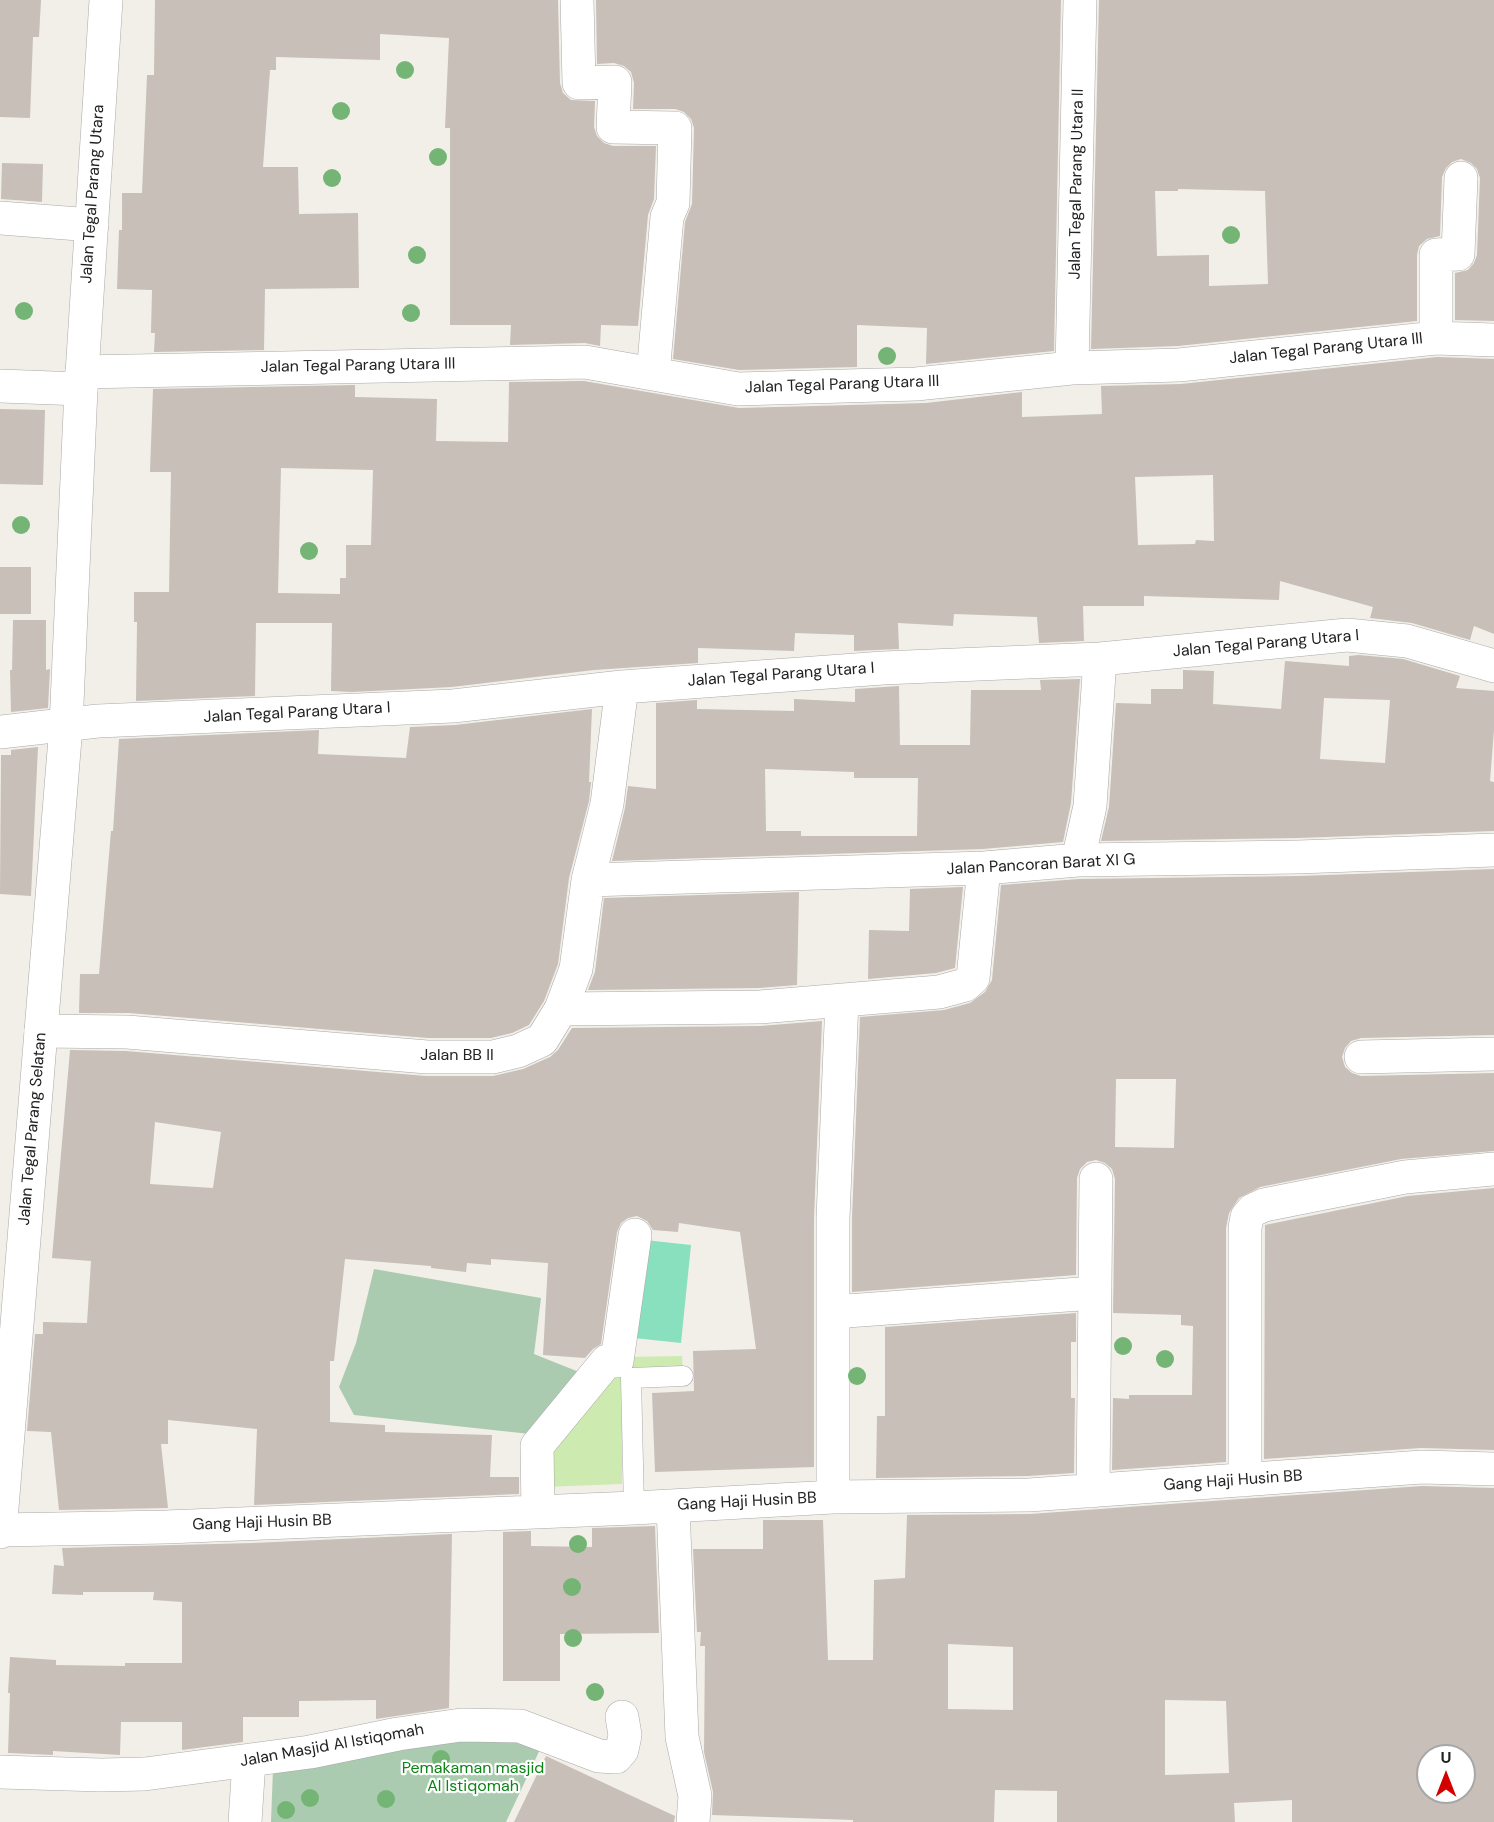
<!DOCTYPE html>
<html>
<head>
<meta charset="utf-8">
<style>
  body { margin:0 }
  #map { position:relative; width:1494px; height:1822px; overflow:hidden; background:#f2efe9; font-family:"DM Sans",sans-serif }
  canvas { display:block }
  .north { position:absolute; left:1416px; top:1744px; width:60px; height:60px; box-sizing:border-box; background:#fff; border:2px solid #a7a7a7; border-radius:50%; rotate:0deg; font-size:16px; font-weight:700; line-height:24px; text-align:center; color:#222 }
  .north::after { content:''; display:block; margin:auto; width:21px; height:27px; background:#d40000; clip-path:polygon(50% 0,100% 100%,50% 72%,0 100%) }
</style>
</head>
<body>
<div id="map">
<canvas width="1494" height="1822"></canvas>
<div class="north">U</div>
</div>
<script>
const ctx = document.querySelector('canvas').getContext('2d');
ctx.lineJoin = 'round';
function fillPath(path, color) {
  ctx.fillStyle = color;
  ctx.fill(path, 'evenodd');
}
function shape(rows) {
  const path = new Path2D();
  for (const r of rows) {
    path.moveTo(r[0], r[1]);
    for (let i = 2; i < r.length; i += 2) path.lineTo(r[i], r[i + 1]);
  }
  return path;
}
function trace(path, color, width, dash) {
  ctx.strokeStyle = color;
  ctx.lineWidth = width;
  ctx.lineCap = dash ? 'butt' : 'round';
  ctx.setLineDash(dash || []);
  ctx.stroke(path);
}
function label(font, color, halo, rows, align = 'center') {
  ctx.font = font + ' "DM Sans",sans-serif';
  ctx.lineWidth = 4.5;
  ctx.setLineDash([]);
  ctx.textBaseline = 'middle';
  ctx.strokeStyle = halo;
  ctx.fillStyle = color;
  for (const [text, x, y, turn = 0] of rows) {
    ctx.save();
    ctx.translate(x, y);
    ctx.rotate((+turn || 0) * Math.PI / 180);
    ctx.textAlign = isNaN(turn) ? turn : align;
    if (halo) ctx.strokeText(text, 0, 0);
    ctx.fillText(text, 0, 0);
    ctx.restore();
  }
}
fillPath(shape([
  [682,1356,683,1373,622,1375,622,1484,545,1487,544,1444,623,1357]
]), '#cdebb0');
fillPath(shape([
  [374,1269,541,1298,534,1354,584,1374,530,1434,354,1415,339,1387,356,1343],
  [441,1737,543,1743,506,1822,271,1822,273,1769]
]), '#aacbaf');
fillPath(shape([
  [645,1240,691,1245,681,1343,634,1338]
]), '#88e0be');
fillPath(shape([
  [0,0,41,0,39,37,33,37,30,118,0,117],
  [155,0,558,0,560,83,563,93,571,100,595,101,594,127,597,136,604,143,613,146,656,146,654,199,648,215,638,326,601,325,600,346,585,343,510,345,511,325,450,325,450,128,445,128,449,38,380,34,380,60,276,57,276,70,270,70,263,167,298,167,299,214,358,213,359,288,265,289,264,350,154,352,155,333,151,333,152,290,117,289,119,230,122,230,122,193,142,193,147,75,154,75],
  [596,0,1061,0,1054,351,926,364,927,328,857,325,857,367,739,370,673,359,685,222,692,204,694,128,691,119,684,112,675,109,633,109,634,83,631,72,624,66,614,63,597,64],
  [1099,0,1494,0,1494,321,1455,320,1455,273,1468,270,1474,263,1477,255,1480,178,1477,169,1471,163,1461,159,1452,162,1446,168,1442,177,1440,236,1427,239,1419,246,1417,255,1417,321,1178,346,1091,349],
  [1178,189,1265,191,1268,284,1209,286,1209,255,1157,256,1155,191,1178,191],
  [2,163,43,164,42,202,1,199],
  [1437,357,1494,359,1494,634,1474,626,1470,640,1412,623,1370,618,1373,607,1280,581,1279,600,1144,596,1144,606,1083,606,1084,641,1039,643,1037,617,954,614,953,626,898,623,899,649,854,651,854,635,795,633,794,651,698,648,698,663,594,670,452,687,352,692,331,691,332,623,256,623,255,696,136,701,137,622,134,622,134,592,169,592,171,472,150,472,153,389,355,385,355,397,437,399,436,441,508,442,509,382,584,381,739,408,926,403,1022,392,1022,417,1102,414,1101,386,1181,384],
  [281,468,373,470,371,545,346,545,346,578,340,578,340,594,278,593],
  [1213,475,1214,541,1196,540,1195,544,1138,545,1135,477],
  [0,409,45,410,43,485,0,484],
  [0,567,31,567,31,614,0,614],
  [13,620,46,620,46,670,50,669,48,708,11,712,10,670,12,670],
  [1359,655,1403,659,1460,676,1456,688,1494,691,1494,730,1490,781,1494,782,1494,831,1298,838,1101,841,1109,807,1116,703,1151,704,1151,689,1183,689,1183,670,1214,671,1213,704,1281,709,1285,661,1349,666,1349,656],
  [1324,698,1390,700,1385,763,1320,759],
  [1080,679,1071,803,1063,842,983,849,612,861,625,808,628,786,656,789,656,703,697,700,697,709,794,711,794,699,855,702,855,689,899,686,900,745,970,745,971,690,1041,690,1040,680],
  [765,769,854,772,854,778,918,778,917,836,801,836,801,831,766,831],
  [592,709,589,782,591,782,589,801,569,878,558,964,544,1001,529,1025,512,1033,491,1038,428,1038,129,1013,79,1013,80,974,99,974,111,831,113,831,119,739,319,730,318,754,406,758,410,727,455,725],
  [38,747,31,896,0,894,1,755,11,755,11,750],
  [1494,869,1494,1035,1361,1038,1351,1041,1345,1048,1342,1057,1345,1067,1352,1073,1361,1076,1494,1073,1494,1151,1401,1159,1260,1187,1239,1198,1229,1213,1226,1228,1226,1462,1112,1470,1113,1398,1129,1399,1129,1395,1192,1395,1193,1326,1181,1325,1181,1315,1113,1313,1115,1179,1112,1169,1105,1163,1096,1160,1087,1162,1080,1169,1077,1178,1076,1275,852,1292,852,1218,860,1017,944,1010,970,1003,985,992,992,980,1001,885,1079,879,1299,876],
  [1116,1079,1176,1079,1174,1148,1115,1147],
  [963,887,955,968,936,973,868,979,869,930,909,931,910,889],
  [799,892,797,985,759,988,588,990,595,972,604,898],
  [822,1021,814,1218,814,1467,655,1472,652,1393,694,1391,693,1351,756,1349,740,1232,679,1223,678,1232,653,1230,647,1221,637,1216,628,1218,621,1223,617,1232,601,1344,593,1349,585,1358,543,1355,548,1263,491,1259,491,1265,467,1263,466,1272,431,1268,431,1266,345,1259,334,1361,330,1361,330,1422,385,1425,385,1432,492,1435,490,1477,519,1477,519,1494,254,1505,257,1429,168,1420,168,1444,161,1444,168,1508,59,1510,51,1432,27,1431,35,1334,43,1334,43,1322,87,1323,91,1261,52,1258,70,1050,126,1051,426,1076,493,1076,523,1069,550,1057,558,1050,572,1028,760,1026],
  [155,1122,221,1132,213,1188,150,1184],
  [1494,1188,1494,1450,1421,1448,1264,1459,1265,1225,1408,1196],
  [1076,1313,1076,1342,1071,1342,1071,1398,1075,1398,1074,1473,1028,1476,876,1478,877,1416,885,1416,885,1327],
  [1422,1486,1494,1488,1494,1822,1292,1822,1292,1800,1234,1803,1235,1822,1057,1822,1057,1791,995,1790,994,1822,853,1822,853,1820,712,1815,713,1792,704,1752,705,1646,700,1646,701,1632,697,1632,693,1549,763,1549,763,1520,823,1520,828,1660,873,1660,874,1580,905,1578,907,1515,1030,1514],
  [948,1644,1013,1647,1013,1710,948,1709],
  [1165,1700,1226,1701,1229,1773,1165,1775],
  [1428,1756,1464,1756,1464,1792,1428,1792],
  [655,1526,659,1633,560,1634,560,1681,503,1681,503,1532,531,1531,531,1546,592,1547,592,1528],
  [452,1534,449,1708,376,1719,376,1700,299,1701,299,1717,243,1717,243,1742,182,1750,182,1722,121,1722,120,1755,53,1751,53,1755,8,1753,10,1693,8,1693,10,1657,56,1660,56,1665,125,1666,125,1663,182,1663,182,1602,153,1600,154,1592,83,1592,83,1595,52,1594,54,1565,64,1566,62,1548,253,1543],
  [546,1756,675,1816,674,1822,514,1822]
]), '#c7bfb8');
const service = shape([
  [634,1508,631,1378,683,1376]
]);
const minor = shape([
  [577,0,579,83,615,82,613,127,675,128,673,203,667,217,653,374],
  [0,218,92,225],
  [1436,338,1436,255,1458,254,1461,178],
  [1072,368,1080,0],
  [82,372,585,362,738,389,916,384,1072,368,1179,365,1436,338,1494,340],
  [0,386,81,389],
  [0,732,98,721,453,706,622,687,883,668,1100,659,1347,635,1407,641,1494,666],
  [1078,860,1090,806,1100,659],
  [588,880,984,868,1078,860,1298,857,1494,850],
  [561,1009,760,1007,939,992,965,985,973,978,984,868],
  [41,1031,127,1032,427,1057,493,1057,518,1051,542,1040,561,1009,576,969,588,880,607,804,622,687],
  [1361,1057,1494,1054],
  [833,1312,1094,1293],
  [1245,1480,1245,1228,1247,1217,1253,1210,1264,1205,1405,1177,1494,1169],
  [1093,1491,1096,1179],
  [833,1497,833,1218,842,1000],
  [673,1506,682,1737,695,1796,693,1822],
  [538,1512,537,1446,607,1361,617,1361,635,1235],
  [0,1530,166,1527,634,1508,833,1497,1029,1495,1422,1467,1494,1469],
  [0,1772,101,1775,145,1774,310,1752,398,1734,461,1725,520,1726,599,1756,616,1757,622,1750,625,1735,622,1717],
  [245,1822,249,1761]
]);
const tertiary = shape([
  [0,1532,66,726,81,389,106,0]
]);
trace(service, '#a9a9a9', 21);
trace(minor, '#a9a9a9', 34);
trace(tertiary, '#a9a9a9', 34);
trace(service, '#fff', 20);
trace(minor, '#fff', 33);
trace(tertiary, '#fff', 33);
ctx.fillStyle = '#74b475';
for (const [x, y] of [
  [405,70],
  [341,111],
  [438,157],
  [332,178],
  [1231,235],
  [417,255],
  [24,311],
  [411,313],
  [887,356],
  [21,525],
  [309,551],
  [1123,1346],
  [1165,1359],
  [857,1376],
  [578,1544],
  [572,1587],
  [573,1638],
  [595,1692],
  [441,1759],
  [310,1798],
  [386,1799],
  [286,1810]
]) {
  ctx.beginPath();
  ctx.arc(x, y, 9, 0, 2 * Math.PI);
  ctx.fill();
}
label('16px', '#222', '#fff', [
  ["Jalan Tegal Parang Utara II",1077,184,-89],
  ["Jalan Tegal Parang Utara",93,194,-86],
  ["Jalan Tegal Parang Utara III",1326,349,-6],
  ["Jalan Tegal Parang Utara III",358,366,-1],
  ["Jalan Tegal Parang Utara III",842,385,-2],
  ["Jalan Tegal Parang Utara I",1266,644,-5],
  ["Jalan Tegal Parang Utara I",781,675,-4],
  ["Jalan Tegal Parang Utara I",297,713,-3],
  ["Jalan Pancoran Barat XI G",1041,865,-3],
  ["Jalan BB II",457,1056],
  ["Jalan Tegal Parang Selatan",33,1129,-85],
  ["Gang Haji Husin BB",1233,1481,-4],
  ["Gang Haji Husin BB",747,1502,-3],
  ["Gang Haji Husin BB",262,1523,-2],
  ["Jalan Masjid Al Istiqomah",332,1746,-10]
]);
label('16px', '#0c8416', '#fff', [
  ["Pemakaman masjid",473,1769],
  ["Al Istiqomah",473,1787]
]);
</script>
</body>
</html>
